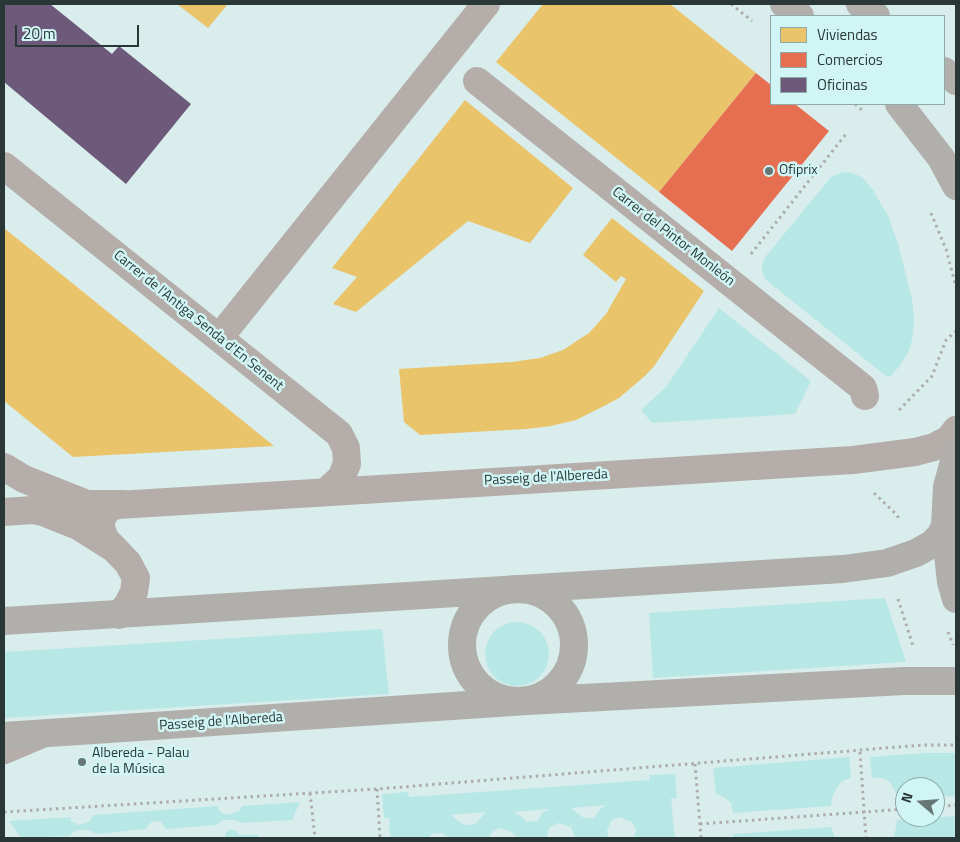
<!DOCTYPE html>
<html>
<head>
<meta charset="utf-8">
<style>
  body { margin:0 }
  #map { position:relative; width:960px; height:842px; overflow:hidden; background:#d9edec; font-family:"Titillium Web",sans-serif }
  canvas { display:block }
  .frame { position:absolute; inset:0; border:5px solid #293837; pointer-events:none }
  .legend { position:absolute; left:770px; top:15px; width:175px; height:90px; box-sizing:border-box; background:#d1f5f4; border:1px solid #8ea9a8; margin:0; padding:6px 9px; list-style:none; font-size:15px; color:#293837 }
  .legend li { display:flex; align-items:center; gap:10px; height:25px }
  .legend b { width:25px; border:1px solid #8ea9a8 }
  .north { position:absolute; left:895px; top:777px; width:50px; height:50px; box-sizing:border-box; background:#d1f5f4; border:1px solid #8ea9a8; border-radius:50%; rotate:288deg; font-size:14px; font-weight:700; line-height:20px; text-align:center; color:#293837 }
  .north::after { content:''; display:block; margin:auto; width:18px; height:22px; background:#677776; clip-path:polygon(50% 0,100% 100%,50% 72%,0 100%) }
  .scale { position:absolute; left:15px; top:25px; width:124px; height:22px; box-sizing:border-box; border:2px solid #293837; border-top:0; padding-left:6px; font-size:15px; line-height:18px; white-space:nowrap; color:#293837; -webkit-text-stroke:4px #d1f5f4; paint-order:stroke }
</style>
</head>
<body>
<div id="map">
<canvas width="960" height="842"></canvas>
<div class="frame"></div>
<ul class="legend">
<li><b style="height:14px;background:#e9c46a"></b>Viviendas</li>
<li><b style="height:14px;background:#e76f51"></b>Comercios</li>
<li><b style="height:14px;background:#6d597a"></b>Oficinas</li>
</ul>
<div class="north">N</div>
<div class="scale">20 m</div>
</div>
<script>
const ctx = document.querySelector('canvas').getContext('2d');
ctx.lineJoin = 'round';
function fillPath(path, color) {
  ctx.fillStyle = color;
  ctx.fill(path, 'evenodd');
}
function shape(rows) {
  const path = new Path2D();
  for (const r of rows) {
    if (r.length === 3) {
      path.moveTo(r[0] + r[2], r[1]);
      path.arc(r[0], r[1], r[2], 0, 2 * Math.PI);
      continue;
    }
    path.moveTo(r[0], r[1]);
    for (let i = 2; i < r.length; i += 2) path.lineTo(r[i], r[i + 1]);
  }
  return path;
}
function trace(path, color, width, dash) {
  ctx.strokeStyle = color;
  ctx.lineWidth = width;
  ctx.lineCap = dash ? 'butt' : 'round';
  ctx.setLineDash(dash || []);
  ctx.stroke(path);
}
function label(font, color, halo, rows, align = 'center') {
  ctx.font = font + ' "Titillium Web",sans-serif';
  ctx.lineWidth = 5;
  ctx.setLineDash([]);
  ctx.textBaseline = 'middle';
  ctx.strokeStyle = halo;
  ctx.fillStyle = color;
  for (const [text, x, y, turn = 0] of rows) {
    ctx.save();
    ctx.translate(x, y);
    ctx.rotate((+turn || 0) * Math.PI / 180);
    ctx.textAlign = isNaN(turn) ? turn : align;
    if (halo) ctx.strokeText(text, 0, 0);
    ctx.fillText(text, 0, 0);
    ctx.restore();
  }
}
fillPath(shape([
  [842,172,852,173,862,177,873,190,888,216,898,243,912,299,914,318,913,336,909,351,898,368,891,376,887,377,766,280,762,272,762,265,766,256,831,177],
  [719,308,811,381,795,414,652,423,641,410,666,387],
  [885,598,906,662,653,678,649,613],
  [517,654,32],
  [382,629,389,694,4,718,4,652],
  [925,753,956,753,956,796,935,797,935,787,905,787,905,799,898,800,895,791,890,782,882,778,872,778,870,757],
  [849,757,851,778,842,781,836,789,832,798,831,806,733,813,731,803,724,797,716,794,713,768],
  [675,774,677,798,671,798,675,838,634,838,636,829,632,822,619,817,611,821,609,826,607,830,609,838,575,838,571,827,558,823,550,827,548,831,547,838,516,838,512,832,500,828,492,832,489,838,450,838,441,833,432,834,428,838,390,838,389,818,384,818,382,794,408,792,409,797,650,780,649,775],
  [606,805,599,810,594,818,584,818,571,808],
  [549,809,542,813,537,821,526,822,523,818,514,812],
  [486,812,475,824,464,825,451,815],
  [300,802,292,820,243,823,235,820,223,820,217,825,166,829,161,822,155,821,150,823,146,829,97,834,88,830,78,830,73,832,70,836,21,838,9,821,70,817,72,822,79,825,89,822,94,815,217,806,221,813,229,815,239,811,242,806],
  [956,816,956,838,894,838,897,820],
  [831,827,835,838,733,838,734,834],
  [231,829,236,831,239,835,259,835,257,838,208,838,225,837,226,832]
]), '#b8e8e6');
fillPath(shape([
  [177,4,228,4,208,28],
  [543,4,670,4,756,73,659,192,496,62],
  [465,100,573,188,530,243,468,221,356,312,333,304,357,277,332,268],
  [612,218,704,291,655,365,646,375,619,398,606,405,576,420,551,426,526,429,420,435,404,422,399,369,512,362,540,358,563,350,589,333,606,314,626,279,621,276,616,282,583,255],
  [4,228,87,295,274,446,73,457,4,401]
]), '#e9c46a');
fillPath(shape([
  [756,73,771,85,771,104,795,104,829,131,732,251,659,192]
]), '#e76f51');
fillPath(shape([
  [4,4,50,4,112,54,119,46,191,104,126,184,4,82]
]), '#6d597a');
trace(shape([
  [731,4,752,21],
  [855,104,864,112],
  [931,213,946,249,956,287],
  [751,254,846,134],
  [899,410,932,376,946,340,956,331],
  [874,493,897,515,900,521],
  [898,599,913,646],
  [948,632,953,645],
  [860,752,866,838],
  [695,764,701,838],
  [377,789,380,838],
  [310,793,315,838],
  [935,807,956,805],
  [4,812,377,789,923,745,956,745],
  [700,824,905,809]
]), '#adacaa', 3, [2.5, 4]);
trace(shape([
  [4,755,42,739]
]), '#b5ada9', 19);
trace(shape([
  [477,81,863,388,865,396]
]), '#b5ada9', 28);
trace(shape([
  [4,166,339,434,346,448,347,464,341,478,326,492],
  [219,338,486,4],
  [4,467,24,479,87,504,124,504],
  [4,512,33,510,43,512,78,526,113,548],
  [119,615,128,604,134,592,136,578,128,563,105,539,100,525,103,516,108,508,118,505,853,460,915,452,934,447,949,439,956,430]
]), '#b5ada9', 28);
trace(shape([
  [784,4,800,16],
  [860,4,876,16],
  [944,71,956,81],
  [899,104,941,158,956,186],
  [956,454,947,487,945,526,951,582,956,599],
  [518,645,56],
  [4,621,843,569,887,563,916,553,932,544,940,536,945,526],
  [4,736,527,701,904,681,956,681]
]), '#b1afab', 28);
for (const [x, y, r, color] of [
  [769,171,5,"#677776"],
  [82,762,5,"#677776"]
]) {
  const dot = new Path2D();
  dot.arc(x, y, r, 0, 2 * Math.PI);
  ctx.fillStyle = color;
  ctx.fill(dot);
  trace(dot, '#d1f5f4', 2);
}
label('14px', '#293837', '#d1f5f4', [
  ["Ofiprix",779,171],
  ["Albereda - Palau",92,754],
  ["de la Música",92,770]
], 'left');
label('14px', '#293837', '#d1f5f4', [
  ["Carrer del Pintor Monleón",673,237,38],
  ["Carrer de l'Antiga Senda d'En Senent",198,321,39],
  ["Passeig de l'Albereda",546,478,-3],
  ["Passeig de l'Albereda",221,722,-4]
]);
</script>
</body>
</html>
